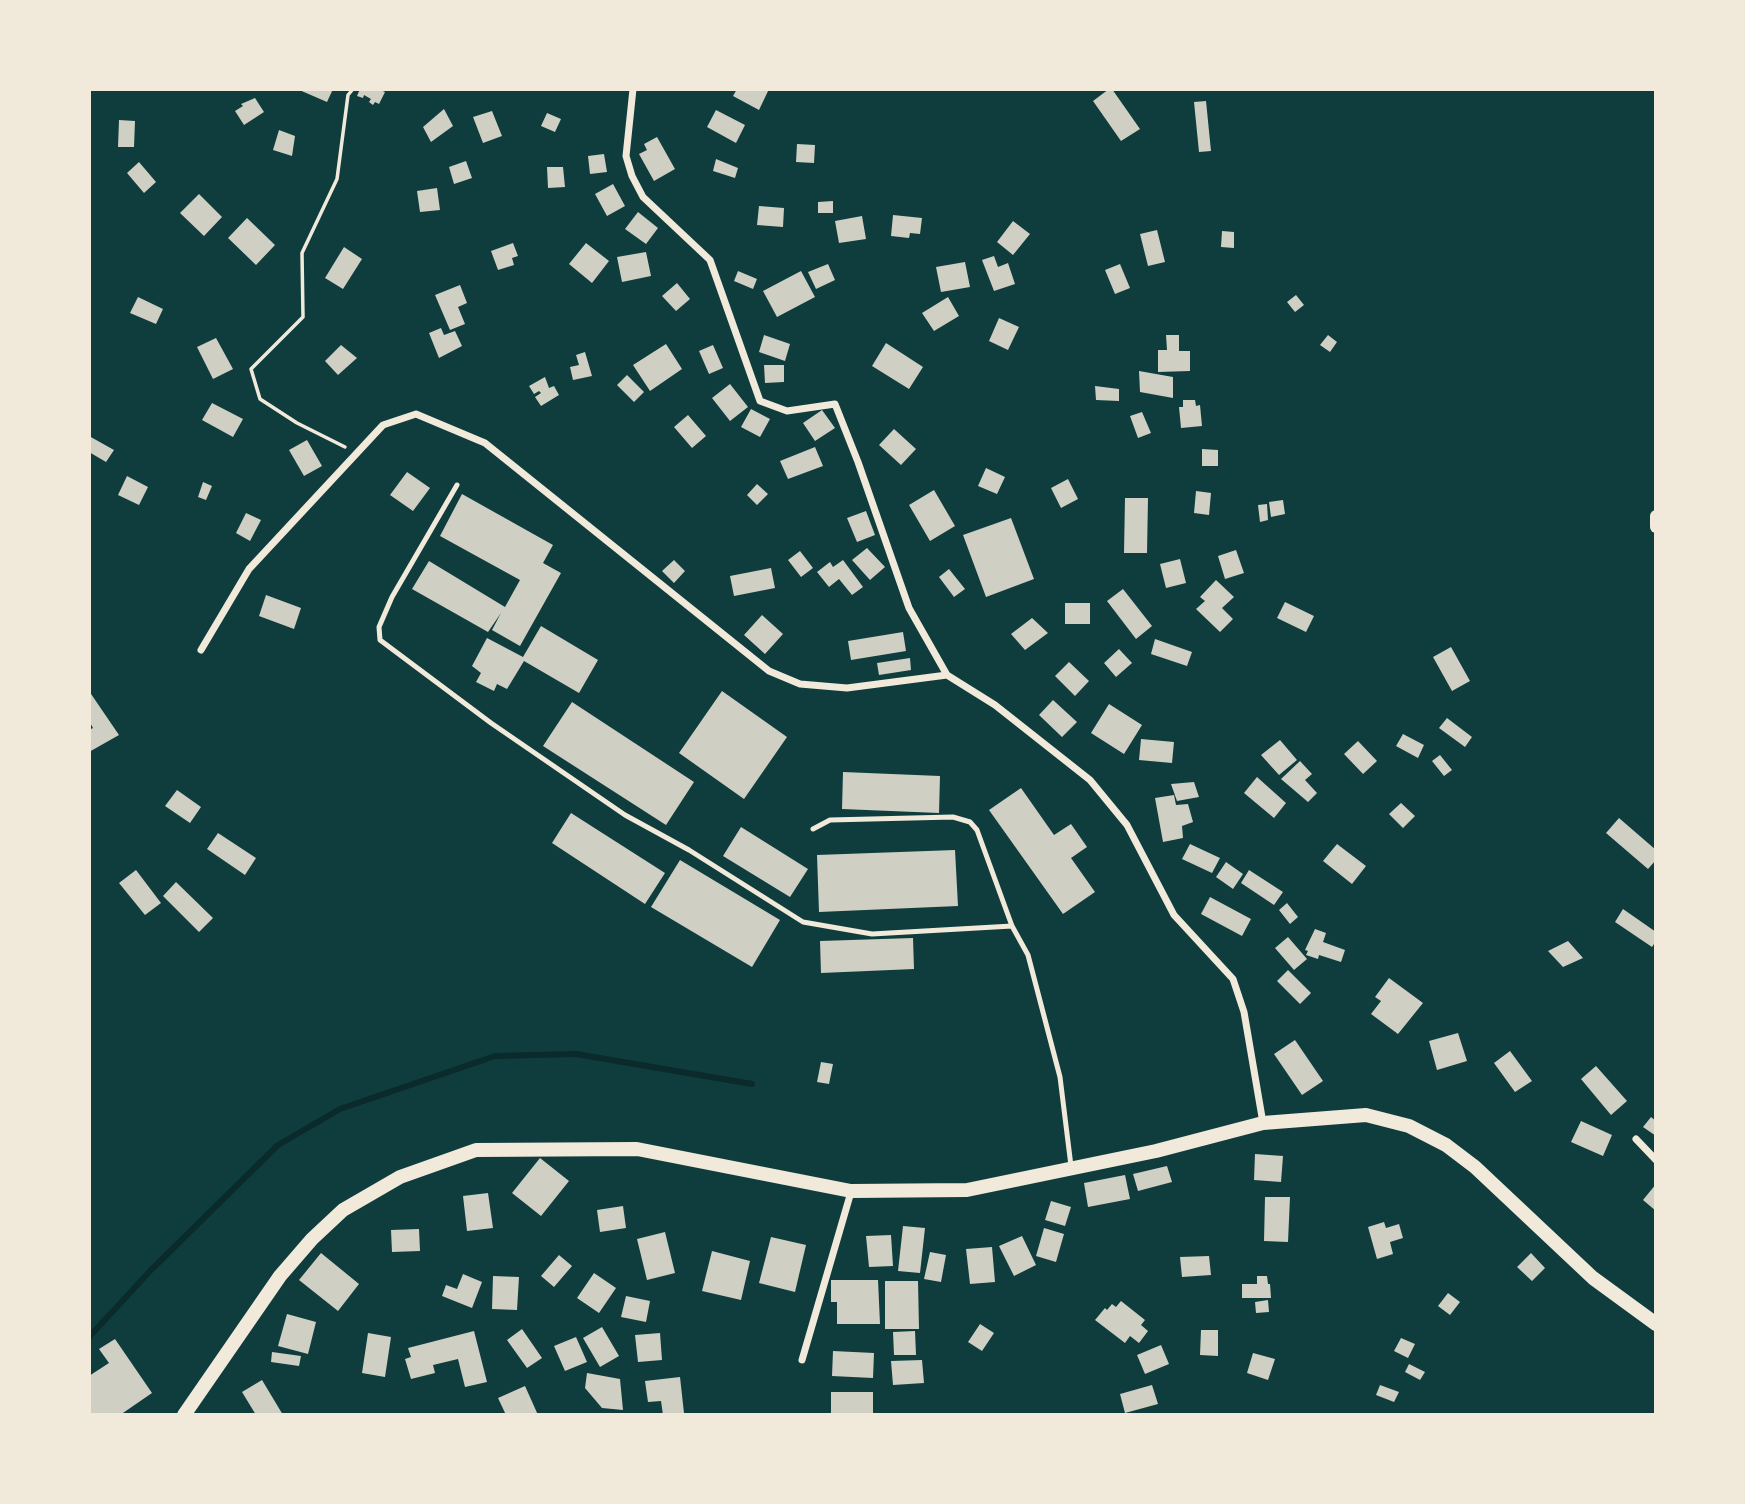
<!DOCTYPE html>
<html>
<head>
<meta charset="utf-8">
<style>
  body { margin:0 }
  #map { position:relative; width:1745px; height:1504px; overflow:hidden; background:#0f3d3e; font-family:"Zilla Slab",serif }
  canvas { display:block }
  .frame { position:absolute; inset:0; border:91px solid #f1e9da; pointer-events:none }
</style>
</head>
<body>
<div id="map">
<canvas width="1745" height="1504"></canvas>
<div class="frame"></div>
</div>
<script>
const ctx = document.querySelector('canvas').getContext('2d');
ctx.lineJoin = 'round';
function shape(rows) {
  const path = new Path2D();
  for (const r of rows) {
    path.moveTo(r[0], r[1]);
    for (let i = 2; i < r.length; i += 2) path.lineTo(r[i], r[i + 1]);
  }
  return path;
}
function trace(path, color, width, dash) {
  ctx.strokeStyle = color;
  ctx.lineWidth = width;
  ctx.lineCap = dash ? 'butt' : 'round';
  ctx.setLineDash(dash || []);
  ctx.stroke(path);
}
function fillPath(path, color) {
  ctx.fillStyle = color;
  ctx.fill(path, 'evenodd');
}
trace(shape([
  [89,1337,151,1270,278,1145,340,1109,495,1056,576,1054,752,1084]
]), '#0a2a2b', 6);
fillPath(shape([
  [297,89,333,89,327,102],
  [360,89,378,89,385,92,379,104,375,102,373,105,369,102,371,99,364,95,363,98,357,96],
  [737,89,769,89,759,110,733,96],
  [1109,89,1112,89,1140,129,1121,141,1093,101],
  [255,98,264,112,244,125,235,111,243,106,241,104],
  [1206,101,1211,151,1199,152,1194,102],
  [444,109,453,126,431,142,423,127],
  [716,110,745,125,736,143,707,127],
  [492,111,502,136,483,143,473,117],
  [547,113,561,119,555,132,541,126],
  [119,120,135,121,134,147,118,147],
  [279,130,295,136,292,156,273,150],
  [657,137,675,169,654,181,639,154,647,150,644,144],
  [797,144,815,145,814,163,796,162],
  [604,154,607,172,590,174,588,156],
  [716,159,738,168,735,178,713,171],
  [466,161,472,178,454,184,449,167],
  [139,162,156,182,144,193,127,173],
  [547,167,563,167,565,187,548,188],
  [613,184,625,206,607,216,595,194],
  [437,188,440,210,420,212,417,191],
  [199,194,222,217,204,236,180,213],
  [833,201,833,213,818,213,818,202],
  [759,206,784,208,783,227,757,225],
  [638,212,658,228,646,244,625,229],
  [893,215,922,218,920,234,910,233,909,238,891,236],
  [862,216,866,239,839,243,835,221],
  [247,218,275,245,256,265,228,238],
  [1013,221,1030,234,1013,255,997,242],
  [1157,230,1165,262,1148,266,1140,234],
  [1222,231,1234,232,1234,248,1221,247],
  [513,243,518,256,512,258,514,265,498,270,491,251],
  [586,243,609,261,592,283,569,264],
  [344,247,362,259,343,289,325,278],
  [646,252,651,276,622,282,617,257],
  [994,256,998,267,1008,263,1015,284,994,291,982,260],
  [965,262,970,287,941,292,936,267],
  [828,264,835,280,816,289,808,272],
  [1120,264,1130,288,1115,294,1105,270],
  [738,271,757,279,753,289,734,281],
  [801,271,815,297,777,317,763,291],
  [677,283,690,299,676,311,662,296],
  [460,285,467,303,458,307,465,324,450,330,435,295],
  [1296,295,1304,305,1295,312,1287,302],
  [138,297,163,309,156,324,130,313],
  [948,297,959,316,934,331,922,313],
  [999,318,1019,327,1008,350,989,341],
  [441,328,444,335,455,331,462,346,439,358,429,333],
  [764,335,790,344,785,361,759,352],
  [1166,335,1179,335,1179,351,1190,351,1190,371,1158,372,1158,350,1167,350],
  [1328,335,1337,342,1330,352,1320,345],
  [216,338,233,369,213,379,197,347],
  [886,343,923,367,909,389,872,366],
  [666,344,682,369,650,391,633,365],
  [341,345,357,358,338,375,325,361],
  [713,345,723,368,709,374,699,351],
  [585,352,592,376,573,380,570,367,579,365,576,355],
  [764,365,784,365,784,382,765,383],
  [1139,371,1173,377,1173,398,1140,392],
  [627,375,644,392,634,402,617,385],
  [545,377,549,388,554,386,559,395,541,406,535,397,541,393,539,391,534,394,529,386],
  [730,384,748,407,730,421,712,398],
  [1095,386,1119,389,1119,401,1096,400],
  [1183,400,1195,400,1196,406,1200,405,1202,426,1181,428,1179,407,1183,407],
  [212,403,243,419,233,437,202,420],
  [751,409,770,419,760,437,741,427],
  [822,410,835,428,815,441,803,423],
  [1142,412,1151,433,1138,438,1130,416],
  [688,415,706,436,692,448,674,427],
  [894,429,916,449,901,465,879,445],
  [89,436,114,450,106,462,89,452],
  [307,440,322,466,304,476,289,450],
  [815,447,823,466,788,479,780,461],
  [1202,449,1218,450,1218,466,1202,466],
  [986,468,1005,477,997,494,978,486],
  [407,472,430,488,413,511,390,495],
  [127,476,148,487,139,505,118,495],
  [1068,479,1078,499,1061,508,1051,488],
  [203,482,212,486,206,500,198,497],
  [757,484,768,494,757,505,747,495],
  [934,490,955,526,930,541,909,505],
  [1196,491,1211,493,1209,515,1194,513],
  [462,494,553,545,543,563,561,573,520,646,492,630,501,613,488,632,412,589,429,561,505,607,520,580,440,536],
  [1125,498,1148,498,1147,553,1124,553],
  [1283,500,1285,514,1271,517,1269,502],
  [1267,504,1268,520,1260,522,1258,505],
  [866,511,875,535,857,542,847,518],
  [246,513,261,520,250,541,236,533],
  [1011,518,1034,579,986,597,963,535],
  [867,548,885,567,870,580,852,560],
  [1236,550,1244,573,1225,579,1218,556],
  [800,551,813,568,801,577,788,560],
  [1180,559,1186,583,1166,588,1160,564],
  [674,560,685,571,674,583,662,571],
  [843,560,863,587,852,595,839,579,829,587,817,572,830,562,833,567],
  [771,568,775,588,734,596,730,576],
  [949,569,965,589,954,597,939,577],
  [1216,580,1234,597,1222,608,1233,619,1220,632,1196,609,1205,601,1200,597],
  [1123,589,1152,626,1136,639,1107,601],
  [266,595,301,608,294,629,259,616],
  [1285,602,1314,616,1306,632,1277,618],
  [1065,603,1090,603,1090,624,1065,624],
  [762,615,783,634,765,654,744,635],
  [1032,618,1048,633,1025,650,1011,634],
  [541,626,598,660,579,693,524,661,507,689,497,684,494,691,476,682,481,673,472,666,487,638,523,657],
  [903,632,906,651,851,660,848,641],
  [1155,639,1192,652,1187,666,1151,654],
  [1451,647,1470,681,1452,691,1433,657],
  [1119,649,1132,663,1116,677,1104,663],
  [910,658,911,670,879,675,877,663],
  [1069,662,1089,681,1075,696,1055,676],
  [89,691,119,735,89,752,89,730,93,728,89,721],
  [722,691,787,737,744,799,679,753],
  [1053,700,1077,722,1062,737,1039,715],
  [572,702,694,782,666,825,543,746],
  [1109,704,1142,725,1124,754,1091,733],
  [1447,718,1472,737,1465,747,1439,728],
  [1403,734,1424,745,1418,758,1396,746],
  [1141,739,1174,742,1172,763,1139,760],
  [1280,740,1297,760,1279,775,1261,755],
  [1358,741,1377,761,1363,774,1344,754],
  [1440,755,1452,770,1444,776,1432,761],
  [1300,761,1312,774,1305,780,1317,793,1308,802,1281,779],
  [843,772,940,776,939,813,842,809],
  [1257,777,1286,803,1274,818,1244,793],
  [1194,782,1199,797,1177,801,1171,784],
  [1021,788,1054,835,1071,824,1087,847,1071,858,1095,892,1063,914,989,810],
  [177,790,201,807,190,823,165,806],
  [1174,795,1176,805,1188,804,1193,822,1182,826,1183,838,1163,842,1155,798],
  [1401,803,1415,816,1403,828,1389,814],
  [571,813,665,873,645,904,552,843],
  [1619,818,1656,850,1656,860,1648,869,1606,833],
  [741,827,808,869,790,897,723,856],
  [218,833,256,858,245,875,207,849],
  [1190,844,1220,858,1212,873,1182,859],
  [1337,844,1366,866,1352,884,1323,861],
  [955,850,958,906,819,912,817,855],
  [680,860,780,920,752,967,651,907],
  [1226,862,1243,874,1233,889,1216,877],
  [136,870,161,903,145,915,119,883],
  [1249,870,1283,892,1274,905,1241,883],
  [176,882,213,918,199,932,163,896],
  [1210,897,1251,919,1242,936,1201,914],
  [1287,903,1298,917,1290,924,1279,910],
  [1623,909,1656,932,1656,941,1652,947,1615,922],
  [1315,929,1326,933,1323,942,1345,950,1341,962,1319,955,1318,959,1306,955,1308,951,1305,950],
  [1288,937,1307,959,1294,970,1275,948],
  [913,938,914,969,821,973,820,941],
  [1568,941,1583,958,1563,967,1548,951],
  [1288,970,1311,993,1300,1004,1277,981],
  [1389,978,1423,1003,1398,1034,1371,1014,1381,1001,1375,997],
  [1458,1033,1467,1061,1437,1070,1429,1041],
  [1295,1040,1323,1081,1302,1095,1274,1054],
  [1510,1051,1532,1081,1515,1092,1494,1063],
  [821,1062,833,1064,829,1084,817,1082],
  [1596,1066,1627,1101,1611,1115,1581,1079],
  [1651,1117,1656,1121,1656,1136,1643,1127],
  [1581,1121,1612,1135,1603,1156,1571,1142],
  [1255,1154,1283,1156,1281,1182,1254,1180],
  [540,1158,569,1181,541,1216,512,1193],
  [1167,1166,1172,1182,1138,1191,1133,1174],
  [1125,1175,1130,1199,1088,1207,1084,1183],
  [1656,1184,1656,1211,1643,1200],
  [488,1193,493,1228,467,1231,463,1196],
  [1265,1197,1290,1197,1288,1242,1264,1241],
  [1051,1201,1071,1207,1065,1226,1045,1220],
  [623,1206,626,1228,600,1232,597,1210],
  [1384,1222,1386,1228,1399,1224,1403,1238,1390,1242,1393,1254,1377,1259,1368,1227],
  [903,1226,925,1228,920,1273,898,1271],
  [1044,1228,1064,1234,1056,1262,1036,1256],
  [419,1229,420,1251,392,1252,391,1230],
  [665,1232,675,1273,647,1280,637,1239],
  [891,1235,893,1266,869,1267,866,1236],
  [1022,1236,1036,1265,1014,1276,999,1246],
  [771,1237,806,1245,795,1292,759,1283],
  [992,1247,995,1282,970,1284,966,1249],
  [712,1251,750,1261,741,1300,702,1291],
  [930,1252,946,1255,941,1282,924,1279],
  [321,1253,359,1284,338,1311,299,1280],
  [1531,1253,1545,1268,1532,1281,1517,1267],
  [559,1255,572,1266,554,1287,541,1276],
  [1209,1256,1211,1275,1182,1277,1180,1257],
  [594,1273,616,1288,599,1313,577,1298],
  [463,1274,482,1282,472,1308,442,1296,446,1285,457,1289],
  [493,1276,519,1277,517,1310,492,1309],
  [1257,1276,1267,1276,1268,1284,1270,1284,1271,1298,1242,1298,1242,1284,1257,1284],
  [831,1280,878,1280,880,1324,837,1324,837,1302,831,1302],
  [885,1281,918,1281,919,1329,885,1329],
  [1448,1293,1460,1302,1450,1315,1438,1306],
  [626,1296,650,1301,646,1322,621,1317],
  [1268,1300,1269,1312,1256,1313,1255,1302],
  [1121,1301,1145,1320,1141,1325,1148,1331,1139,1343,1130,1336,1125,1343,1095,1320,1105,1308,1107,1310,1112,1304,1116,1307],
  [287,1314,316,1322,308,1354,278,1346],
  [980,1324,994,1333,982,1351,968,1342],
  [602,1327,619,1356,600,1367,583,1338],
  [522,1329,542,1358,527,1368,507,1340],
  [1201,1330,1218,1330,1218,1356,1200,1355],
  [474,1331,487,1382,465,1387,458,1359,433,1365,435,1373,411,1379,405,1359,411,1357,408,1348],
  [915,1331,916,1355,894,1355,893,1332],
  [368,1333,391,1337,385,1377,362,1373],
  [660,1333,662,1360,638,1362,635,1335],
  [576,1337,587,1362,565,1371,554,1346],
  [1401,1338,1415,1344,1408,1358,1394,1351],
  [115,1339,152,1393,120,1415,89,1415,89,1376,109,1363,99,1349],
  [1161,1345,1169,1364,1145,1374,1137,1355],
  [833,1351,874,1353,873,1378,832,1376],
  [272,1352,301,1356,299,1366,271,1362],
  [1253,1353,1275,1359,1268,1380,1247,1373],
  [922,1360,924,1383,893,1385,891,1361],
  [1409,1364,1425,1372,1420,1380,1405,1372],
  [587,1373,620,1379,623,1410,602,1408,585,1388],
  [680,1377,684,1413,663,1415,661,1401,648,1402,645,1381],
  [262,1380,283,1415,256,1415,242,1392],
  [1152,1385,1158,1404,1125,1413,1120,1394],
  [1380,1385,1399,1392,1394,1402,1376,1395],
  [525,1386,538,1415,506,1415,498,1398],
  [831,1392,873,1392,873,1415,831,1415]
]), '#cfcfc3');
trace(shape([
  [345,447,297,423,260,399,251,369,303,317,302,253,337,179,348,95,353,89]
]), '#f1e9da', 3.5);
trace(shape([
  [457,485,392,597,379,627,380,640,491,723,625,815,689,850,803,922,872,934,1012,926],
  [813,829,830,820,953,817,970,822,977,830,1012,926,1028,955,1060,1077,1071,1166]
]), '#f1e9da', 5);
trace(shape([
  [633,89,626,156,632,176,643,197,710,260,760,401,787,411,835,404,858,462,909,608,947,675],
  [201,650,249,569,383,425,416,414,485,443,769,671,800,684,847,688,947,675,995,705,1090,780,1127,825,1174,915,1233,979,1244,1012,1263,1123],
  [1636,1139,1656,1160],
  [802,1360,851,1192]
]), '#f1e9da', 7);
trace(shape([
  [1656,516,1656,527]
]), '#f1e9da', 12);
trace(shape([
  [184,1415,280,1276,312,1239,343,1210,400,1177,476,1150,637,1149,851,1191,967,1190,1156,1151,1263,1123,1366,1115,1409,1126,1446,1145,1475,1167,1593,1278,1656,1324]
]), '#f1e9da', 14);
</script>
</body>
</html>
